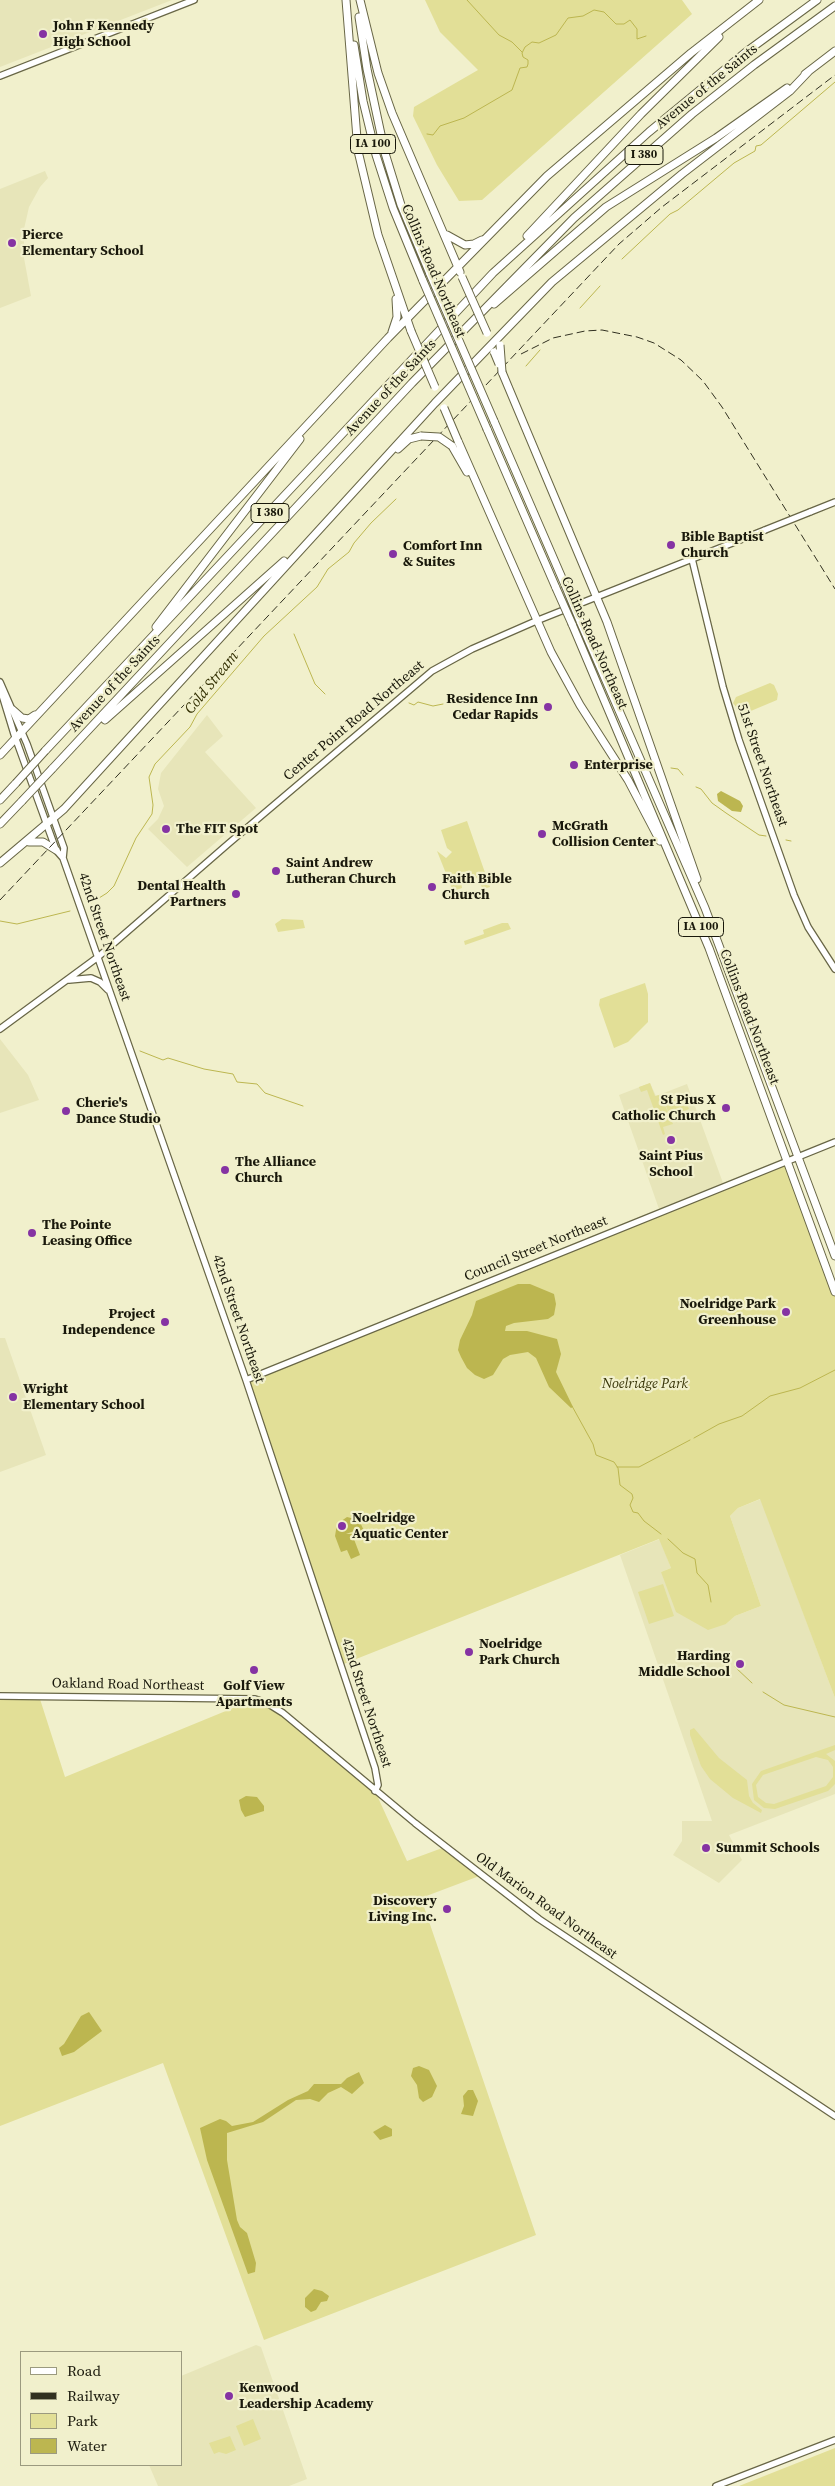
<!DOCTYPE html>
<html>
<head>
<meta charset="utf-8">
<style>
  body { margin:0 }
  #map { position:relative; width:835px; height:2486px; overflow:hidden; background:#f1f0cc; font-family:"Source Serif 4",serif }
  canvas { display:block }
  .legend { position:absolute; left:20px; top:2351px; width:162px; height:115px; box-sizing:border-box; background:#f1f0cc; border:1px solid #9b9a7f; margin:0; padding:6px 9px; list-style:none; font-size:15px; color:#19180b }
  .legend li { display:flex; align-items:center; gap:10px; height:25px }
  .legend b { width:25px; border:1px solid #9b9a7f }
</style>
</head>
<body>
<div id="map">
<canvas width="835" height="2486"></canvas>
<ul class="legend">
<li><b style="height:6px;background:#fff"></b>Road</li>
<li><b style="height:6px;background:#313020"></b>Railway</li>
<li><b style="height:14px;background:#e2df97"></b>Park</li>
<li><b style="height:14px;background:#bcb650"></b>Water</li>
</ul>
</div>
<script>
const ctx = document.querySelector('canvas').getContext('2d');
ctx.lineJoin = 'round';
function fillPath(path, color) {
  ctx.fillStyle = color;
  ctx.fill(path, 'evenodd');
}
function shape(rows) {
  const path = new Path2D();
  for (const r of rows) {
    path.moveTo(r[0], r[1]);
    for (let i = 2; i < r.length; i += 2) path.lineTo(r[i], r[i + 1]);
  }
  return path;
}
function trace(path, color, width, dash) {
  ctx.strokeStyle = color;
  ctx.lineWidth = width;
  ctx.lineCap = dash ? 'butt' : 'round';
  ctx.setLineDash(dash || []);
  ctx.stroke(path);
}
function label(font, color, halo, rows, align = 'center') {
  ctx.font = font + ' "Source Serif 4",serif';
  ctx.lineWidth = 4.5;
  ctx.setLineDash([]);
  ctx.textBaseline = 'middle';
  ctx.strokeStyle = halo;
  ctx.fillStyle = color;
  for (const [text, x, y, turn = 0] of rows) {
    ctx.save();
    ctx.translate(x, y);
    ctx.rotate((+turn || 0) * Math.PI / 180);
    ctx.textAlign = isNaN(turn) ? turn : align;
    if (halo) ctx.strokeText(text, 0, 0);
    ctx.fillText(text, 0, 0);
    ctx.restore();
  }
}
fillPath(shape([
  [0,0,172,0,0,67],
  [45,171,48,178,40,187,29,207,24,229,24,258,31,296,0,308,0,189],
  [207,715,223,736,205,752,256,808,187,867,148,829,158,819,164,806,158,789,161,773],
  [0,1039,28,1075,39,1100,0,1113],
  [650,1083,656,1096,687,1084,723,1183,659,1209,619,1095],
  [0,1338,5,1338,46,1455,0,1472],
  [761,1499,835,1698,835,1794,729,1835,742,1860,719,1883,673,1855,682,1841,682,1821,712,1821,620,1555,660,1539,671,1568,661,1572,726,1624,735,1616,761,1606,730,1516,738,1508],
  [256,2345,261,2347,307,2479,289,2486,158,2486,149,2465,181,2465,181,2376]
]), '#e7e5b9');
fillPath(shape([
  [425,0,682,0,692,14,482,200,459,201,437,165,413,116,414,107,478,70,440,32],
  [770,683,774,685,778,694,777,700,746,713,740,712,733,703,736,697],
  [467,821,490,887,483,889,476,877,461,882,462,888,453,891,437,851,446,858,452,852,447,848,441,830],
  [282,919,303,920,305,928,278,932,275,924],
  [502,923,508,923,511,929,465,945,464,941,484,934,483,930],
  [645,983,648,994,648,1022,628,1042,614,1048,599,1005,600,999],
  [650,1083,655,1096,659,1095,662,1098,673,1124,663,1127,665,1134,663,1135,647,1090,641,1092,639,1087],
  [683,1094,689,1109,670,1116,664,1101],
  [789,1160,835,1292,835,1698,760,1499,738,1508,730,1516,761,1606,735,1616,726,1624,708,1630,676,1612,661,1572,671,1568,659,1539,341,1665,246,1380],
  [663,1584,674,1616,649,1624,638,1592],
  [39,1696,65,1777,255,1699,267,1703,375,1791,407,1861,445,1847,482,1875,421,1898,536,2235,264,2340,163,2063,0,2126,0,1698],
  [694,1728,719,1758,747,1780,749,1796,753,1803,762,1810,761,1813,733,1798,710,1779,701,1766,690,1735,690,1730],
  [835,1745,835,1750,826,1754,835,1761,835,1784,828,1791,775,1809,764,1808,754,1800,752,1784,761,1771],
  [816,1757,828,1760,833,1767,833,1777,826,1786,774,1804,766,1803,758,1797,756,1785,763,1775],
  [253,2419,261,2439,244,2446,236,2426],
  [230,2436,236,2450,226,2454,219,2452,214,2454,209,2443],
  [835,2448,835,2486,739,2486]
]), '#e2df97');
fillPath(shape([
  [721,791,740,801,743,806,741,812,732,811,718,801,717,794],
  [518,1284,530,1284,554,1294,556,1304,554,1315,548,1319,514,1323,506,1326,505,1331,527,1331,557,1339,561,1354,556,1372,573,1407,571,1408,549,1387,536,1358,528,1352,510,1355,503,1359,493,1375,484,1379,475,1375,467,1368,461,1357,458,1350,460,1340,472,1315,476,1301],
  [347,1517,359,1520,366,1535,360,1537,357,1530,346,1534,352,1534,360,1555,351,1559,347,1550,341,1552,335,1536,337,1524],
  [246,1796,257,1797,264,1806,264,1811,245,1817,241,1810,239,1800],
  [89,2012,102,2031,74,2052,62,2056,59,2048,64,2044,81,2016],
  [419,2066,429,2070,437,2086,432,2097,423,2102,419,2098,417,2085,411,2076,413,2068],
  [359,2072,364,2083,352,2094,341,2087,328,2093,319,2102,310,2099,296,2100,263,2122,227,2133,227,2160,237,2220,240,2227,247,2233,256,2263,255,2272,248,2274,207,2160,200,2128,220,2119,226,2121,232,2126,253,2122,288,2100,308,2091,314,2084,341,2084,347,2078],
  [468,2090,473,2090,478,2101,473,2116,461,2114,464,2106,463,2096],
  [385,2125,392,2129,392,2136,380,2140,373,2132],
  [314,2289,322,2291,329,2296,327,2301,321,2302,316,2310,311,2312,305,2307,305,2298]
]), '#bcb650');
trace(shape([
  [467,0,499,35,512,42,522,52],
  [427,134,433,135,440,126,464,118,512,90,520,68,527,67,528,64,528,60,523,57,522,53,525,47,532,42,539,43,556,35,568,18,583,16,594,10,604,12,616,24,624,24,630,20,637,29,637,39,646,36],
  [622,259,670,214,678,210,734,163,755,151,756,146,761,145,835,82],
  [580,308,600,286],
  [526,366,540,350],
  [294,634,315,684,325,694],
  [409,703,414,705,418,702,433,706,443,704],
  [671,768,678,769,683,775],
  [696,787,701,789,712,803,726,813,759,835,766,836],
  [786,840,791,841],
  [91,903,107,893,114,886,136,838,152,814,153,805,149,777,155,764,190,727,197,714,264,636,317,587,328,569,349,552,354,543,371,523,396,499],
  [0,921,17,924,70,911],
  [140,1051,163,1060,168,1058,204,1069,233,1074,237,1082,257,1084,265,1093,303,1106],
  [572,1406,593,1444,596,1455,614,1462,618,1468,620,1485,632,1494,633,1498,630,1505,633,1512,638,1513,644,1521,661,1534],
  [694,1438,719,1424,742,1416,770,1396,800,1388,835,1370],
  [617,1467,639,1467,690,1440],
  [668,1539,683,1553,695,1559,697,1573,708,1585,711,1602],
  [735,1667,752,1683],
  [763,1692,784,1705,835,1717]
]), '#bcb650', 1);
const secondary = shape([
  [0,76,194,0],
  [810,512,835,502],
  [692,559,723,687,739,740,794,895,808,927,835,969],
  [0,682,27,744,64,848,63,858],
  [0,688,14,734,56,850,63,858,246,1380,375,1768,378,1785,375,1791],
  [69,980,91,978,100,982,108,990],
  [0,1029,98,957,228,844,432,671,472,649,536,621,765,530],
  [246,1380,835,1142],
  [0,1696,255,1699,267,1703,283,1713,415,1823,539,1919,835,2116],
  [716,2486,835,2440]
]);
const highway = shape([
  [346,0,358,151,378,235,411,331],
  [360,0,378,73,392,113,460,272],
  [359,17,367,69,385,153,401,205,430,274],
  [354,45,363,101,376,155,393,208,423,281],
  [805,74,835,51],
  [447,235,465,245,474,244,482,240],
  [527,236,641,114,719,37],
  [494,304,606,207,716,138,787,88],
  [392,332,397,317,396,299],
  [502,372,607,622,697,879],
  [494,421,565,585],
  [487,429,556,588],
  [458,441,551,652,580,705,628,780,660,841],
  [452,446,467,472],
  [398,449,409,439,421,436],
  [580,621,705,908,835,1256],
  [572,624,709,948,835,1292],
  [156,627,300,439],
  [13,710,22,718,29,719,35,715],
  [105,720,284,561],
  [45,751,493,273,649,132,746,52,817,0],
  [0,755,388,338,547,176,691,53,759,0],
  [52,769,412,383,574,218,692,114,754,65,835,6],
  [0,800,16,783],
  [0,824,22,801],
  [29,842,43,842,56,850],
  [0,863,64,809,435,403,552,282,682,174,790,91,809,71]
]);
trace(secondary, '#686646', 8);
trace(highway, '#686646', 9);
trace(secondary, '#fff', 5.5);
trace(highway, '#fff', 7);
trace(shape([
  [521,354,553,338,585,331,602,330,637,337,654,343,681,360,703,381,722,407,835,589],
  [0,900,619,244,662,207,835,75]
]), '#313020', 1, [8, 4]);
const secondaryBridge = shape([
  [765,530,810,512]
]);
const highwayBridge = shape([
  [430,274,494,421],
  [462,277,487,333],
  [423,281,487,429],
  [411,331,435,387],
  [500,345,502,372],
  [494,352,499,364],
  [444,408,458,441],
  [421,436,439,437,452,446],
  [565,585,580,621],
  [556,588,572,624],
  [16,783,45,751],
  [22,801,52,769]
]);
trace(secondaryBridge, '#686646', 8, []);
trace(highwayBridge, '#686646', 9, []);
trace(secondaryBridge, '#fff', 5.5);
trace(highwayBridge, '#fff', 7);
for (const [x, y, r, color] of [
  [43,34,5,"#8533a3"],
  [12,243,5,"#8533a3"],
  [671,545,5,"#8533a3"],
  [393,554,5,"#8533a3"],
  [548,707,5,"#8533a3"],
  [574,765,5,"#8533a3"],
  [166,829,5,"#8533a3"],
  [542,834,5,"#8533a3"],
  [276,871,5,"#8533a3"],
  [432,887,5,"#8533a3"],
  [236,894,5,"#8533a3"],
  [726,1108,5,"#8533a3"],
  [66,1111,5,"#8533a3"],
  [671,1140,5,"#8533a3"],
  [225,1170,5,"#8533a3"],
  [32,1233,5,"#8533a3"],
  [786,1312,5,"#8533a3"],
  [165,1322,5,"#8533a3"],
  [13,1397,5,"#8533a3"],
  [342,1526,5,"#8533a3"],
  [469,1652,5,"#8533a3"],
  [740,1664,5,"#8533a3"],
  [254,1670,5,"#8533a3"],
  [706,1848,5,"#8533a3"],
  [447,1909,5,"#8533a3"],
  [229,2396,5,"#8533a3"]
]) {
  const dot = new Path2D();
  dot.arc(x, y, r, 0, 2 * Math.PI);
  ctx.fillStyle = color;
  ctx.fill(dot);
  trace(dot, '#f1f0cc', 2);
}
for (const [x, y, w] of [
  [373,144,45],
  [644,155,38],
  [270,513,38],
  [701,927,45]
]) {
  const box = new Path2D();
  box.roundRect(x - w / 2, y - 9.5, w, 19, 4);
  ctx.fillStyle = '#f1f0cc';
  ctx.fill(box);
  trace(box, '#19180b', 1);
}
label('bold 12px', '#19180b', null, [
  ["IA 100",373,144],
  ["I 380",644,155],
  ["I 380",270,513],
  ["IA 100",701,927]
]);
label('bold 14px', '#19180b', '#f1f0cc', [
  ["John F Kennedy",53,26],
  ["High School",53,42],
  ["Pierce",22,235],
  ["Elementary School",22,251],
  ["Bible Baptist",681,537],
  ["Church",681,553],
  ["Comfort Inn",403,546],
  ["& Suites",403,562],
  ["Residence Inn",538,699,"right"],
  ["Cedar Rapids",538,715,"right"],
  ["Enterprise",584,765],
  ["McGrath",552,826],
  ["Collision Center",552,842],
  ["The FIT Spot",176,829],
  ["Saint Andrew",286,863],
  ["Lutheran Church",286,879],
  ["Faith Bible",442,879],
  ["Church",442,895],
  ["Dental Health",226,886,"right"],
  ["Partners",226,902,"right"],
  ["St Pius X",716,1100,"right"],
  ["Catholic Church",716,1116,"right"],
  ["Cherie's",76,1103],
  ["Dance Studio",76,1119],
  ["Saint Pius",671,1156,"center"],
  ["School",671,1172,"center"],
  ["The Alliance",235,1162],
  ["Church",235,1178],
  ["The Pointe",42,1225],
  ["Leasing Office",42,1241],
  ["Noelridge Park",776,1304,"right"],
  ["Greenhouse",776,1320,"right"],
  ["Project",155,1314,"right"],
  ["Independence",155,1330,"right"],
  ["Wright",23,1389],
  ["Elementary School",23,1405],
  ["Noelridge",352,1518],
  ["Aquatic Center",352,1534],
  ["Noelridge",479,1644],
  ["Park Church",479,1660],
  ["Harding",730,1656,"right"],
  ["Middle School",730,1672,"right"],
  ["Golf View",254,1686,"center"],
  ["Apartments",254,1702,"center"],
  ["Summit Schools",716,1848],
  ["Discovery",437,1901,"right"],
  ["Living Inc.",437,1917,"right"],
  ["Kenwood",239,2388],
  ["Leadership Academy",239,2404]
], 'left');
label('14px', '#19180b', '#f1f0cc', [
  ["Avenue of the Saints",707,87,-39],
  ["Collins Road Northeast",433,271,67],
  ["Avenue of the Saints",391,388,-47],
  ["Collins Road Northeast",594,643,66],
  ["Avenue of the Saints",115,684,-47],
  ["Center Point Road Northeast",354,721,-40],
  ["51st Street Northeast",762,765,71],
  ["42nd Street Northeast",104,937,71],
  ["Collins Road Northeast",749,1017,69],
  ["Council Street Northeast",536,1249,-22],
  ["42nd Street Northeast",238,1319,71],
  ["Oakland Road Northeast",128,1685,1],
  ["42nd Street Northeast",366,1703,72],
  ["Old Marion Road Northeast",546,1906,36]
]);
label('italic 14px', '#373407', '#f1f0cc', [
  ["Noelridge Park",645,1384]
]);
label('italic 15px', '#333003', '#f1f0cc', [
  ["Cold Stream",212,683,-51]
]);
</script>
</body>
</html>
